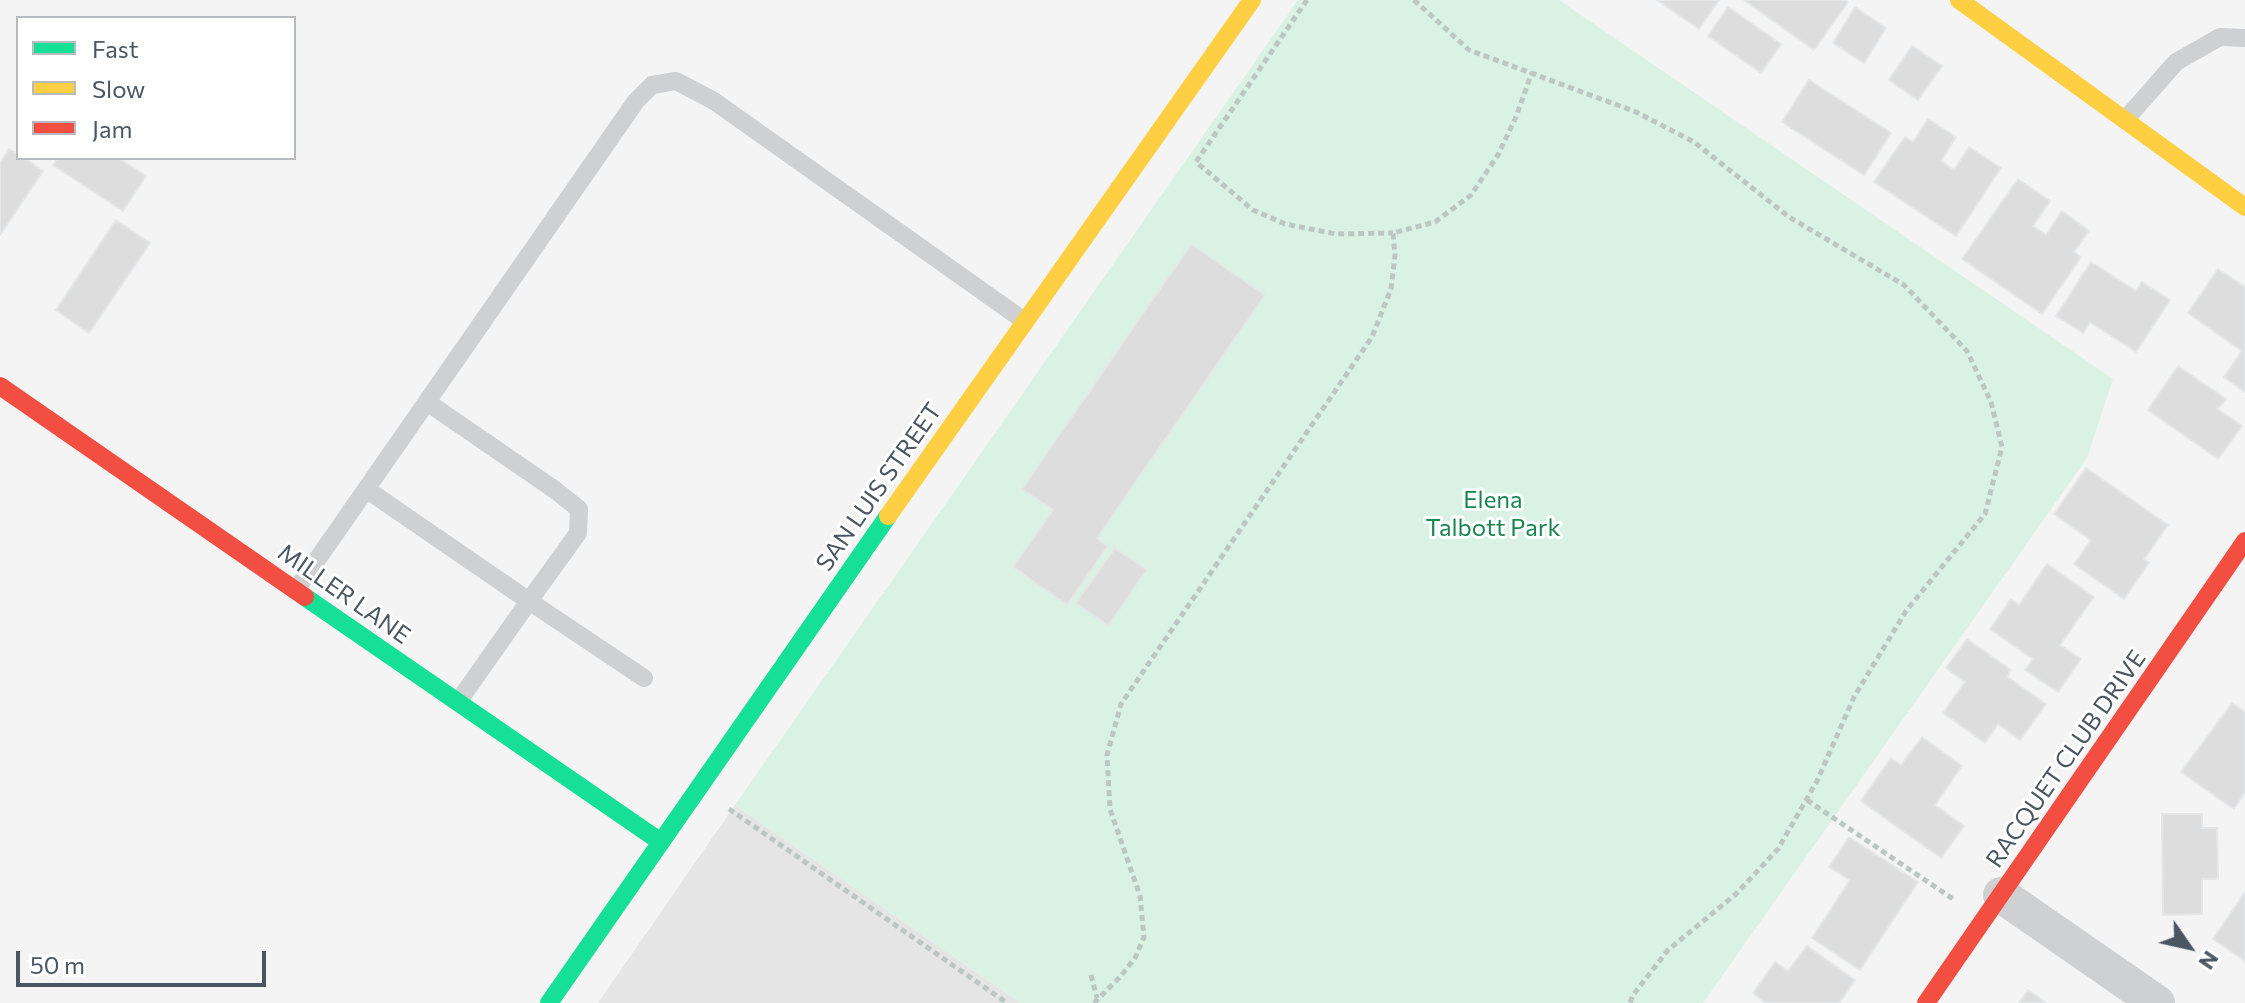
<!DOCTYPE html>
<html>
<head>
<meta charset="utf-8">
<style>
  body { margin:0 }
  #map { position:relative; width:2245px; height:1003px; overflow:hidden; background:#f4f4f4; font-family:Commissioner,sans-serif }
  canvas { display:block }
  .legend { position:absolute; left:16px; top:16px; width:280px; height:144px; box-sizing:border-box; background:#fff; border:2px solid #b7bbc0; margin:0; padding:10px 14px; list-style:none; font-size:24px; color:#4a5661 }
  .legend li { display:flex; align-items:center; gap:16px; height:40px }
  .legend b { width:40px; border:2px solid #b7bbc0 }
  .north { position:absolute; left:2149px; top:907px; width:80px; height:80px; -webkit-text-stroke:6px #fff; paint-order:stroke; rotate:124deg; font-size:22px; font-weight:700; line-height:32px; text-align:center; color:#4a5661 }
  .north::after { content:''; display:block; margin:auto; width:28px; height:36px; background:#4a5661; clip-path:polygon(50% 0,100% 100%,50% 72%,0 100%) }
  .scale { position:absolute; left:16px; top:951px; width:250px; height:36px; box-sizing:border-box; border:4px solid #4a5661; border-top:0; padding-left:10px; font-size:24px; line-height:28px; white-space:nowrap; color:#4a5661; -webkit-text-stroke:6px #fff; paint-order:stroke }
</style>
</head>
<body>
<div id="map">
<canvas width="2245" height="1003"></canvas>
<ul class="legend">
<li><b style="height:10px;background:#16e098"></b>Fast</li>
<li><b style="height:10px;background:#ffcf43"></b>Slow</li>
<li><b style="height:10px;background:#f24e42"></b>Jam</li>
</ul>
<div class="north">N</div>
<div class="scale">50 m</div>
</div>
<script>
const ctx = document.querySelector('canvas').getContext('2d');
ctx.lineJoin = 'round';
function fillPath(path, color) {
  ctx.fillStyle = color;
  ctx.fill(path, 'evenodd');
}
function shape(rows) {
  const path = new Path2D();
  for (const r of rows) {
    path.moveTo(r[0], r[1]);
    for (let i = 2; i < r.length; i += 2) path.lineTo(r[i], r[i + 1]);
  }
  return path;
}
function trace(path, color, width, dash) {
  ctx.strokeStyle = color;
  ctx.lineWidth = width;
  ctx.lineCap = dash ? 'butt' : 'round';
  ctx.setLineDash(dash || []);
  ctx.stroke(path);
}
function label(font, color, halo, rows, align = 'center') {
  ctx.font = font + ' Commissioner,sans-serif';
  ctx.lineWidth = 6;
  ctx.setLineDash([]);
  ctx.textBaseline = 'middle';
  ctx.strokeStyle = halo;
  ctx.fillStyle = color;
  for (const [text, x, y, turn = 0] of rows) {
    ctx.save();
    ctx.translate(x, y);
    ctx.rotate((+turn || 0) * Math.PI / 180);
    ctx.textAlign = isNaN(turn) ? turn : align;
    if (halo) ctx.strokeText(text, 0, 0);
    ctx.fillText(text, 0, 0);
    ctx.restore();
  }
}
fillPath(shape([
  [735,805,1021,1003,598,1003]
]), '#e6e5e6');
fillPath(shape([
  [1298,0,1559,0,2113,379,2087,458,1703,1003,1021,1003,735,805]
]), '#d9f2e3');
const building = shape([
  [1657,0,1719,0,1699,29,1657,0],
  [1744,0,1845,0,1848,2,1814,50,1744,0],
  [1728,7,1781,44,1761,73,1708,36,1728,7],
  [1855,7,1886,28,1864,63,1833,43,1855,7],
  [1912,46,1942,66,1918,100,1889,80,1912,46],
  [1809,80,1891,133,1864,175,1782,122,1809,80],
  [1928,119,1956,137,1941,161,1954,170,1969,147,2001,168,1956,236,1874,182,1905,137,1913,142,1928,119],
  [9,149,18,154,18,158,24,158,43,171,0,235,0,163,9,149],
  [58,158,118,158,146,176,123,211,53,165,58,158],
  [2018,179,2050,201,2033,226,2046,235,2062,211,2089,231,2074,252,2081,257,2042,314,1962,259,2018,179],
  [116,220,150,243,89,333,56,310,116,220],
  [1191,244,1265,295,1097,538,1108,546,1067,605,1013,567,1053,510,1022,489,1191,244],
  [2091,262,2136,291,2142,282,2170,300,2136,352,2090,322,2083,333,2056,316,2091,262],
  [2218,269,2245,287,2245,392,2224,377,2242,351,2188,313,2218,269],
  [2178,366,2226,399,2218,409,2242,426,2218,459,2148,410,2178,366],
  [2086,468,2168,525,2144,559,2149,563,2124,599,2074,564,2091,540,2054,514,2086,468],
  [1115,548,1147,570,1108,626,1076,603,1115,548],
  [2047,564,2094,597,2060,645,2081,659,2058,692,2025,670,2033,659,1990,629,2011,599,2019,605,2047,564],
  [1967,639,2011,670,2007,677,2046,704,2020,740,1998,724,1985,743,1943,713,1965,682,1946,668,1967,639],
  [2232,703,2245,712,2245,792,2234,809,2181,772,2232,703],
  [1922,737,1962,766,1935,805,1964,826,1941,858,1861,801,1891,758,1901,765,1922,737],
  [2162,814,2202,814,2202,828,2217,828,2218,879,2202,879,2202,914,2163,915,2162,814],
  [1849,837,1918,882,1860,970,1812,938,1850,880,1829,867,1849,837],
  [2245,892,2245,961,2213,939,2245,892],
  [1807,946,1855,980,1839,1003,1765,1003,1753,993,1775,962,1788,971,1807,946],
  [2028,990,2046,1003,2019,1003,2028,990]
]);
fillPath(building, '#ddddde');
trace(building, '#e5e6e7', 2);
trace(shape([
  [1307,0,1196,162,1253,210,1285,224,1336,234,1393,233],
  [1414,0,1469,50,1636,112,1694,142,1789,217,1904,285,1967,351,1991,402,2002,447,1985,514,1906,611,1854,697,1817,781,1778,849,1736,894,1668,950,1633,995,1630,1003],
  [1807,800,1953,899],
  [729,809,1007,1003],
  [1091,975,1097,998],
  [1094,1003,1120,977,1135,958,1144,937,1140,896,1110,809,1107,755,1121,704,1372,337,1391,289,1395,255,1393,233,1435,222,1471,195,1498,155,1516,117,1532,72]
]), '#bcc7c4', 5, [6, 4]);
trace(shape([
  [2125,120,2176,62,2220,37,2245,38],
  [366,489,529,601,578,533,579,509,555,490,427,402],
  [296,590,636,101,652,85,676,81,714,101,1023,320],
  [458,702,529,601,644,678]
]), '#ced0d2', 18);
trace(shape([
  [2001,895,2157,1003]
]), '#ced0d2', 36);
trace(shape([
  [305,597,661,842],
  [549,1003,888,516]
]), '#16e098', 18);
trace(shape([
  [1959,0,2245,207],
  [888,516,1252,0]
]), '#ffcf43', 18);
trace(shape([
  [0,386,305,597],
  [1926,1003,2245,541]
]), '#f24e42', 18);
label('24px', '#4a5661', '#fff', [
  ["SAN LUIS STREET",879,487,-55],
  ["MILLER LANE",344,594,35],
  ["RACQUET CLUB DRIVE",2066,759,-55]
]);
label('24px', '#17864f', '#fff', [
  ["Elena",1493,500],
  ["Talbott Park",1493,528]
]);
</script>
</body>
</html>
